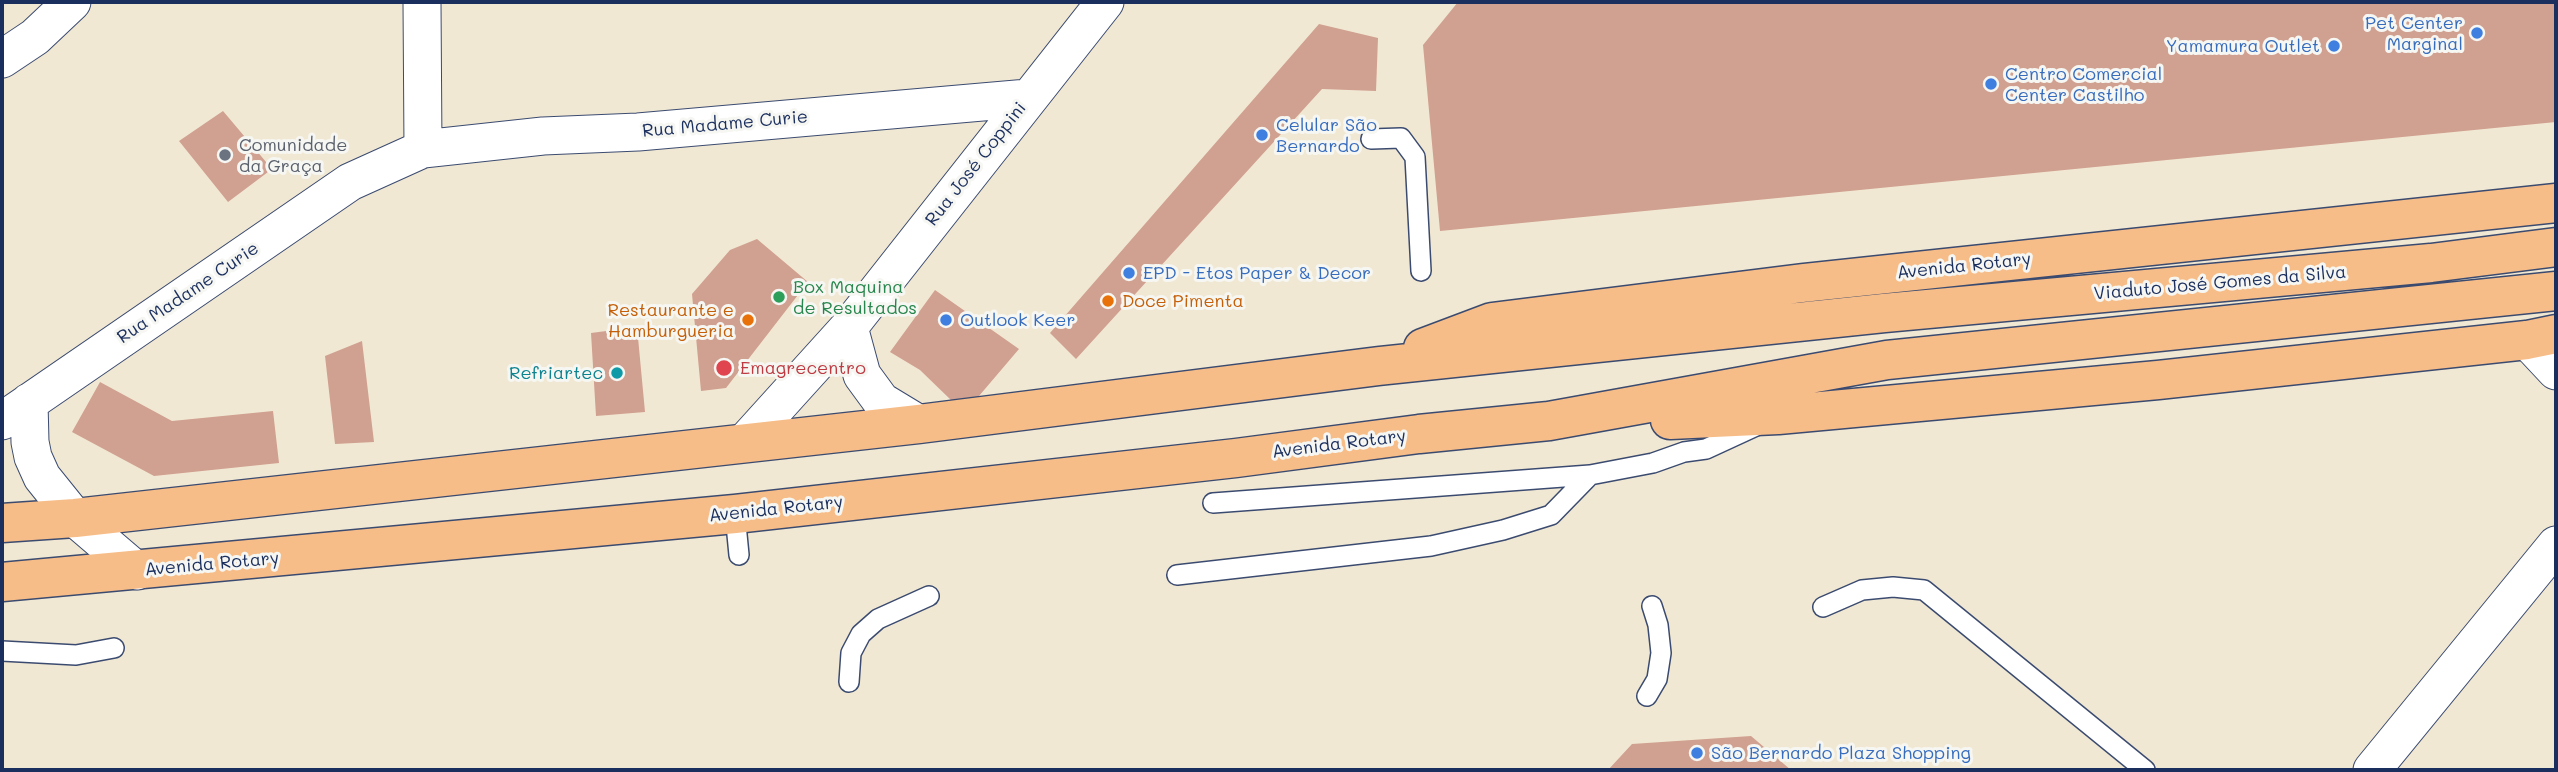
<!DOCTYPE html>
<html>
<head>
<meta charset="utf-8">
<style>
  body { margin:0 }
  #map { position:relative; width:2558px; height:772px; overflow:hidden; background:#f1e8d3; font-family:Mali,sans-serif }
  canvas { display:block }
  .frame { position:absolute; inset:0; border:4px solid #1b2f5e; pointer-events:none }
</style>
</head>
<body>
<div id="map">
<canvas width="2558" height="772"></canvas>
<div class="frame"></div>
</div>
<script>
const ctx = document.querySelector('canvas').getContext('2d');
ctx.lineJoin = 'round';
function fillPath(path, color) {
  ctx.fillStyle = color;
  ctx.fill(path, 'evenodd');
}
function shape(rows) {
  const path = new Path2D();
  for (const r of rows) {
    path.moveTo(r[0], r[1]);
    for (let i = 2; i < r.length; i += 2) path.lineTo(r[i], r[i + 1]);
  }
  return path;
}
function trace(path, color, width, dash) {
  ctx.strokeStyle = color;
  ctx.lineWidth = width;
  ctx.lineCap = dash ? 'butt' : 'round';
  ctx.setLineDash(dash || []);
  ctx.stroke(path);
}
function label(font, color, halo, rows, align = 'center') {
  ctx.font = font + ' Mali,sans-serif';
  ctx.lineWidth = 6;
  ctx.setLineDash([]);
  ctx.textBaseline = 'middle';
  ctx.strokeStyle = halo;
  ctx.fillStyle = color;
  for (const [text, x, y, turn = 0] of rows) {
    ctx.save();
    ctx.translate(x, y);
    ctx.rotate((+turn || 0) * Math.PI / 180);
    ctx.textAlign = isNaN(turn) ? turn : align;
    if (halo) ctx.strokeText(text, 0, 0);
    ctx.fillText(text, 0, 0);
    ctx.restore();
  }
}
fillPath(shape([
  [1458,2,2556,2,2556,122,1440,231,1423,45],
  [1319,24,1378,38,1376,91,1322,89,1076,359,1050,333],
  [223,111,272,169,228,202,179,141],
  [757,239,808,282,726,388,701,391,692,294,730,250],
  [935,290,1019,349,973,403,953,402,920,370,890,352],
  [637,327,645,412,596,416,591,333],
  [362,341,374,442,335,444,325,356],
  [100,382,172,421,273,411,279,463,154,476,72,432],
  [1751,736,1791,770,1608,770,1632,744]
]), '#d0a090');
const lane = shape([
  [1371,139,1401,138,1415,157,1421,271],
  [1213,503,1590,475],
  [735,514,739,555],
  [1177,575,1431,546,1503,530,1551,515,1590,475,1653,463,1684,452,1706,449,1758,425],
  [1823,607,1862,590,1893,587,1924,590,2145,770],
  [2,651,76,655,114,648],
  [849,682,851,653,861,634,878,619,929,596],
  [1647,696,1657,679,1661,653,1658,625,1652,606]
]);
const street = shape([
  [422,2,423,149],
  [2,59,35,37,72,2],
  [849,327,862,375,881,401,919,424],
  [2527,340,2556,371],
  [29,402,30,442,33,457,42,477,75,518,137,571],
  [2,421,350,182,423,149,543,136,638,132,1028,98],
  [745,442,849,327,1105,2],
  [2372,770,2556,545]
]);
const primary = shape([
  [1423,348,1492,322,1803,283,2556,203],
  [1670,420,1778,415,2158,380,2527,340,2556,334],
  [2,523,75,518,919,424,1379,366,1884,313,2431,263,2556,247],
  [2,582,735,514,1236,458,1419,434,1549,421,1887,360,2556,291]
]);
trace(lane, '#3b4b70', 22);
trace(street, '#3b4b70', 39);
trace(primary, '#3b4b70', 41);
trace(lane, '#fff', 19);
trace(street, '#fff', 37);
trace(primary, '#f7bd88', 38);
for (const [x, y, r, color] of [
  [2477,33,7,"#3f7fe0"],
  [2334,46,7,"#3f7fe0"],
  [1991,84,7,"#3f7fe0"],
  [1262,135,7,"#3f7fe0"],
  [225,155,7,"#6b7280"],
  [1129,273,7,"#3f7fe0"],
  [779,297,7,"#2e9e5b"],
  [1108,301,7,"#e8710a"],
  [748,320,7,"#e8710a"],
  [946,320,7,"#3f7fe0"],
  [724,368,9,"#e0444e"],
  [617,373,7,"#0f9aa8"],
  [1697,753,7,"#3f7fe0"]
]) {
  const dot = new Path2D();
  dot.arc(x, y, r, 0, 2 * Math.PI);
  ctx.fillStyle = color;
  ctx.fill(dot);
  trace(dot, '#f6f6f2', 2.5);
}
label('18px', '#366cbe', '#f6f6f2', [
  ["Pet Center",2463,23,"right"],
  ["Marginal",2463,44,"right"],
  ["Yamamura Outlet",2320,46,"right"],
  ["Centro Comercial",2005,74],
  ["Center Castilho",2005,95],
  ["Celular São",1276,125],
  ["Bernardo",1276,146],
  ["EPD - Etos Paper & Decor",1143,273],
  ["Outlook Keer",960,320],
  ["São Bernardo Plaza Shopping",1711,753]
], 'left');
label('18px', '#1b2f5e', '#f6f6f2', [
  ["Rua Madame Curie",725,124,-5],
  ["Rua José Coppini",976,164,-52],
  ["Avenida Rotary",1964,266,-6],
  ["Viaduto José Gomes da Silva",2220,283,-5],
  ["Rua Madame Curie",188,293,-34],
  ["Avenida Rotary",1339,444,-7],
  ["Avenida Rotary",776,509,-6],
  ["Avenida Rotary",212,564,-5]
]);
label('18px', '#5b616d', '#f6f6f2', [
  ["Comunidade",239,145],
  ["da Graça",239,166]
], 'left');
label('18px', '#27864d', '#f6f6f2', [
  ["Box Maquina",793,287],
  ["de Resultados",793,308]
], 'left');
label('18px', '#c56008', '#f6f6f2', [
  ["Doce Pimenta",1122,301],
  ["Restaurante e",734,310,"right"],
  ["Hamburgueria",734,331,"right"]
], 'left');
label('18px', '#be3a42', '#f6f6f2', [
  ["Emagrecentro",740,368]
], 'left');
label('18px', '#0d838f', '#f6f6f2', [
  ["Refriartec",603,373]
], 'right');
</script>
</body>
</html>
